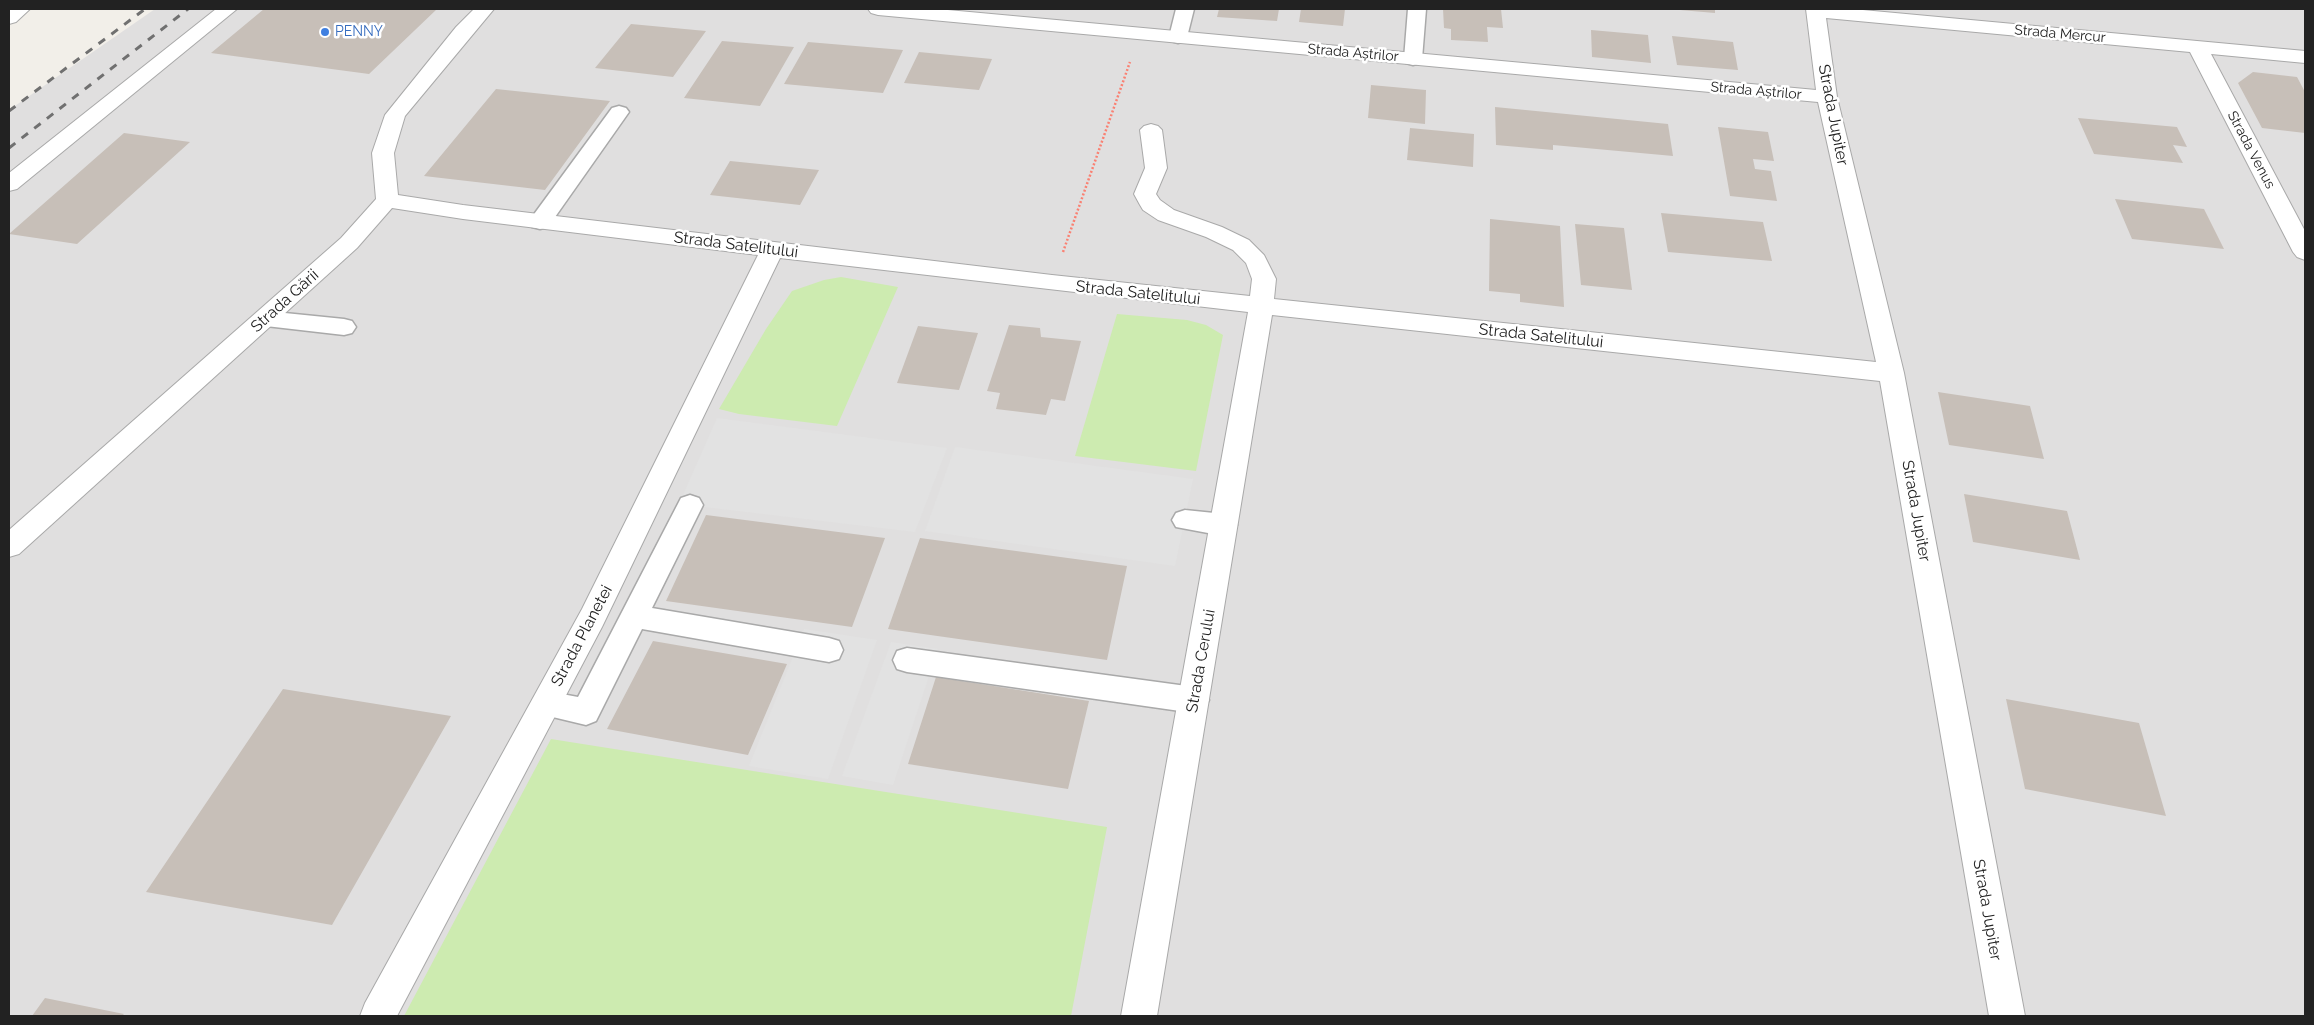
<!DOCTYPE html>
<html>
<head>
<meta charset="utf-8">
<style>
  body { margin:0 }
  #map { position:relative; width:2314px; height:1025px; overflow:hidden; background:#f2efe9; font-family:Raleway,sans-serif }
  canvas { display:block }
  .frame { position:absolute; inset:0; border:10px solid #222; pointer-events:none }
</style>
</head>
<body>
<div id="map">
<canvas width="2314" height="1025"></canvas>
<div class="frame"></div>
</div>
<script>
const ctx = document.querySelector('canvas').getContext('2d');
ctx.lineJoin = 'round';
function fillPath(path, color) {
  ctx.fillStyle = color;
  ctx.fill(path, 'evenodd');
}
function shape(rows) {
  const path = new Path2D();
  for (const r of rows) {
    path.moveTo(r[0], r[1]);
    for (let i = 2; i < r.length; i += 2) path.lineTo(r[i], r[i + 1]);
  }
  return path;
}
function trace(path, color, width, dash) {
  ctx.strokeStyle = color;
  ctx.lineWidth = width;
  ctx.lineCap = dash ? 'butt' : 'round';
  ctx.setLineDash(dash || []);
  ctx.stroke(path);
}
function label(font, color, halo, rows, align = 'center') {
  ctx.font = font + ' Raleway,sans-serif';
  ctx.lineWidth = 5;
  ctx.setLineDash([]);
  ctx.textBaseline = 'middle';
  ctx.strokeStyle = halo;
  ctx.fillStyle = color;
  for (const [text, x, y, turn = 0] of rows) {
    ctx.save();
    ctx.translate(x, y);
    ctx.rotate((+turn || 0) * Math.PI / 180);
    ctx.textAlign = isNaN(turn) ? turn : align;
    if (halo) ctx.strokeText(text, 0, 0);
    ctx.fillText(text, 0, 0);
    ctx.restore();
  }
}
fillPath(shape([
  [155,9,2305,9,2305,1016,9,1016,9,110]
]), '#e0dfdf');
fillPath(shape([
  [841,277,898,287,837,426,739,414,719,409,766,329,792,291,824,280],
  [1117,314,1187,320,1206,325,1223,335,1196,471,1075,456],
  [551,739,1107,827,1071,1016,404,1016]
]), '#cdebb0');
fillPath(shape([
  [717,418,947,448,915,532,679,504],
  [955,447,1193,479,1175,566,925,531],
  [804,629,877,640,828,779,749,766],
  [891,642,938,649,893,785,842,776]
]), '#e2e2e2');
fillPath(shape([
  [264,9,291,10,437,9,369,74,211,53],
  [1219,9,1279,9,1277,21,1217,17],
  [1301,9,1345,9,1343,26,1299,22],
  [1443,9,1501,9,1503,28,1487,27,1488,42,1451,40,1451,29,1444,28],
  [1680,9,1715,9,1715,13,1680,10],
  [631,24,706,31,673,77,595,68],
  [1591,30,1648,35,1651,63,1592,57],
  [1672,36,1733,42,1738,70,1677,65],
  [722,41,794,47,760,106,684,98],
  [808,42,903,50,883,93,784,84],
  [919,52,992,59,979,90,904,83],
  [2253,72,2297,77,2305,92,2305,133,2262,128,2238,83],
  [1371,85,1426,90,1425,124,1368,118],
  [496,89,610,101,545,190,424,176],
  [1495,107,1668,124,1673,156,1553,145,1553,150,1496,145],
  [2078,118,2177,127,2187,147,2173,145,2183,163,2094,154],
  [1718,127,1768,132,1774,161,1753,159,1755,169,1771,171,1777,201,1730,196],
  [1410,128,1474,134,1473,167,1407,160],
  [124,133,190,142,77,244,9,234],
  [730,161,819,170,800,205,710,195],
  [2115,199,2204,209,2224,249,2132,239],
  [1661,213,1763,222,1772,261,1668,252],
  [1490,219,1560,226,1564,307,1520,302,1520,294,1489,291],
  [1575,224,1624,228,1632,290,1581,285],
  [1009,325,1040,328,1041,337,1081,341,1065,401,1051,399,1046,415,996,409,1000,393,987,391],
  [918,326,978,333,959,390,897,383],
  [1938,392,2030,406,2044,459,1949,445],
  [1964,494,2067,511,2080,560,1973,542],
  [706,515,885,538,852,627,666,601],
  [920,538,1127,566,1107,660,888,629],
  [653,641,787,664,748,755,607,729],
  [936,677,1089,701,1068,789,908,764],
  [283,689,451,716,332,925,146,892],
  [2006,699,2139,723,2166,816,2025,789],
  [45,998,124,1014,122,1016,32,1016]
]), '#c7bfb8');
const lane = shape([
  [1176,9,1194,9,1187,37,1185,41,1178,43,1171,41,1169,37,1176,9],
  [1408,9,1426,9,1422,59,1420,63,1413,65,1406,63,1404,59,1408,9],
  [619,106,626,108,629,112,548,227,540,229,532,227,529,222,532,217,612,108,619,106],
  [265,311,344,319,352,321,356,327,352,333,344,335,257,325,253,319,257,313,265,311],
  [690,495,699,498,703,505,652,608,829,638,839,641,843,650,839,659,829,662,642,629,596,721,586,725,536,713,531,704,536,695,546,691,578,697,681,498,690,495],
  [1185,510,1224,514,1233,518,1237,525,1233,532,1224,536,1176,527,1172,520,1176,513,1185,510],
  [907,648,1194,687,1204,691,1209,700,1204,709,1194,713,907,672,897,669,893,660,897,651,907,648]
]);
const street = shape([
  [9,9,30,9,16,22,9,24,9,9],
  [216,9,237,9,17,189,9,191,9,173,216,9],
  [474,9,494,9,405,116,394,153,398,195,463,205,1052,275,1250,296,1252,279,1246,263,1233,250,1206,237,1158,220,1143,210,1140,205,1134,194,1145,168,1140,130,1144,126,1151,124,1158,126,1162,130,1167,168,1156,194,1160,200,1174,210,1222,227,1249,240,1264,255,1276,279,1274,299,1876,362,1818,102,878,15,871,13,868,9,937,9,1816,90,1806,9,1852,9,2305,51,2305,63,2211,54,2305,231,2305,260,2297,257,2293,252,2190,52,1826,18,1837,97,1904,373,2025,1016,1989,1016,1880,381,1272,315,1157,1016,1121,1016,1248,312,780,258,602,627,397,1016,360,1016,365,1003,582,609,758,255,463,219,392,208,357,248,19,554,9,557,9,530,341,238,376,199,372,153,385,115,456,27,474,9]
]);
trace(lane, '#a9a9a9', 3);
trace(street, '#a9a9a9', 2);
trace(shape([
  [1063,252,1130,62]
]), '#fa8072', 2.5, [2, 2]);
fillPath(lane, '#fff');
fillPath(street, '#fff');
trace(shape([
  [9,111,145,9],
  [9,148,188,9]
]), '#707070', 3, [8, 8]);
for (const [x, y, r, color] of [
  [325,32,5,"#3f7fe0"]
]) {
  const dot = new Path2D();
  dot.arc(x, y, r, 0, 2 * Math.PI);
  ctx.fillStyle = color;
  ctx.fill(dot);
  trace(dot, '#fff', 2);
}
label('14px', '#366cbe', '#fff', [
  ["PENNY",335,32]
], 'left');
label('14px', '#222', '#fff', [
  ["Strada Mercur",2060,34,5],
  ["Strada Aștrilor",1353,53,5],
  ["Strada Aștrilor",1756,91,5],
  ["Strada Venus",2251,150,62]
]);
label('16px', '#222', '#fff', [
  ["Strada Jupiter",1833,115,79],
  ["Strada Satelitului",736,245,7],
  ["Strada Satelitului",1138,293,6],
  ["Strada Gării",285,301,-42],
  ["Strada Satelitului",1541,336,6],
  ["Strada Jupiter",1916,511,80],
  ["Strada Planetei",582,636,-62],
  ["Strada Cerului",1201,661,-80],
  ["Strada Jupiter",1987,910,80]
]);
</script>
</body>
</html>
